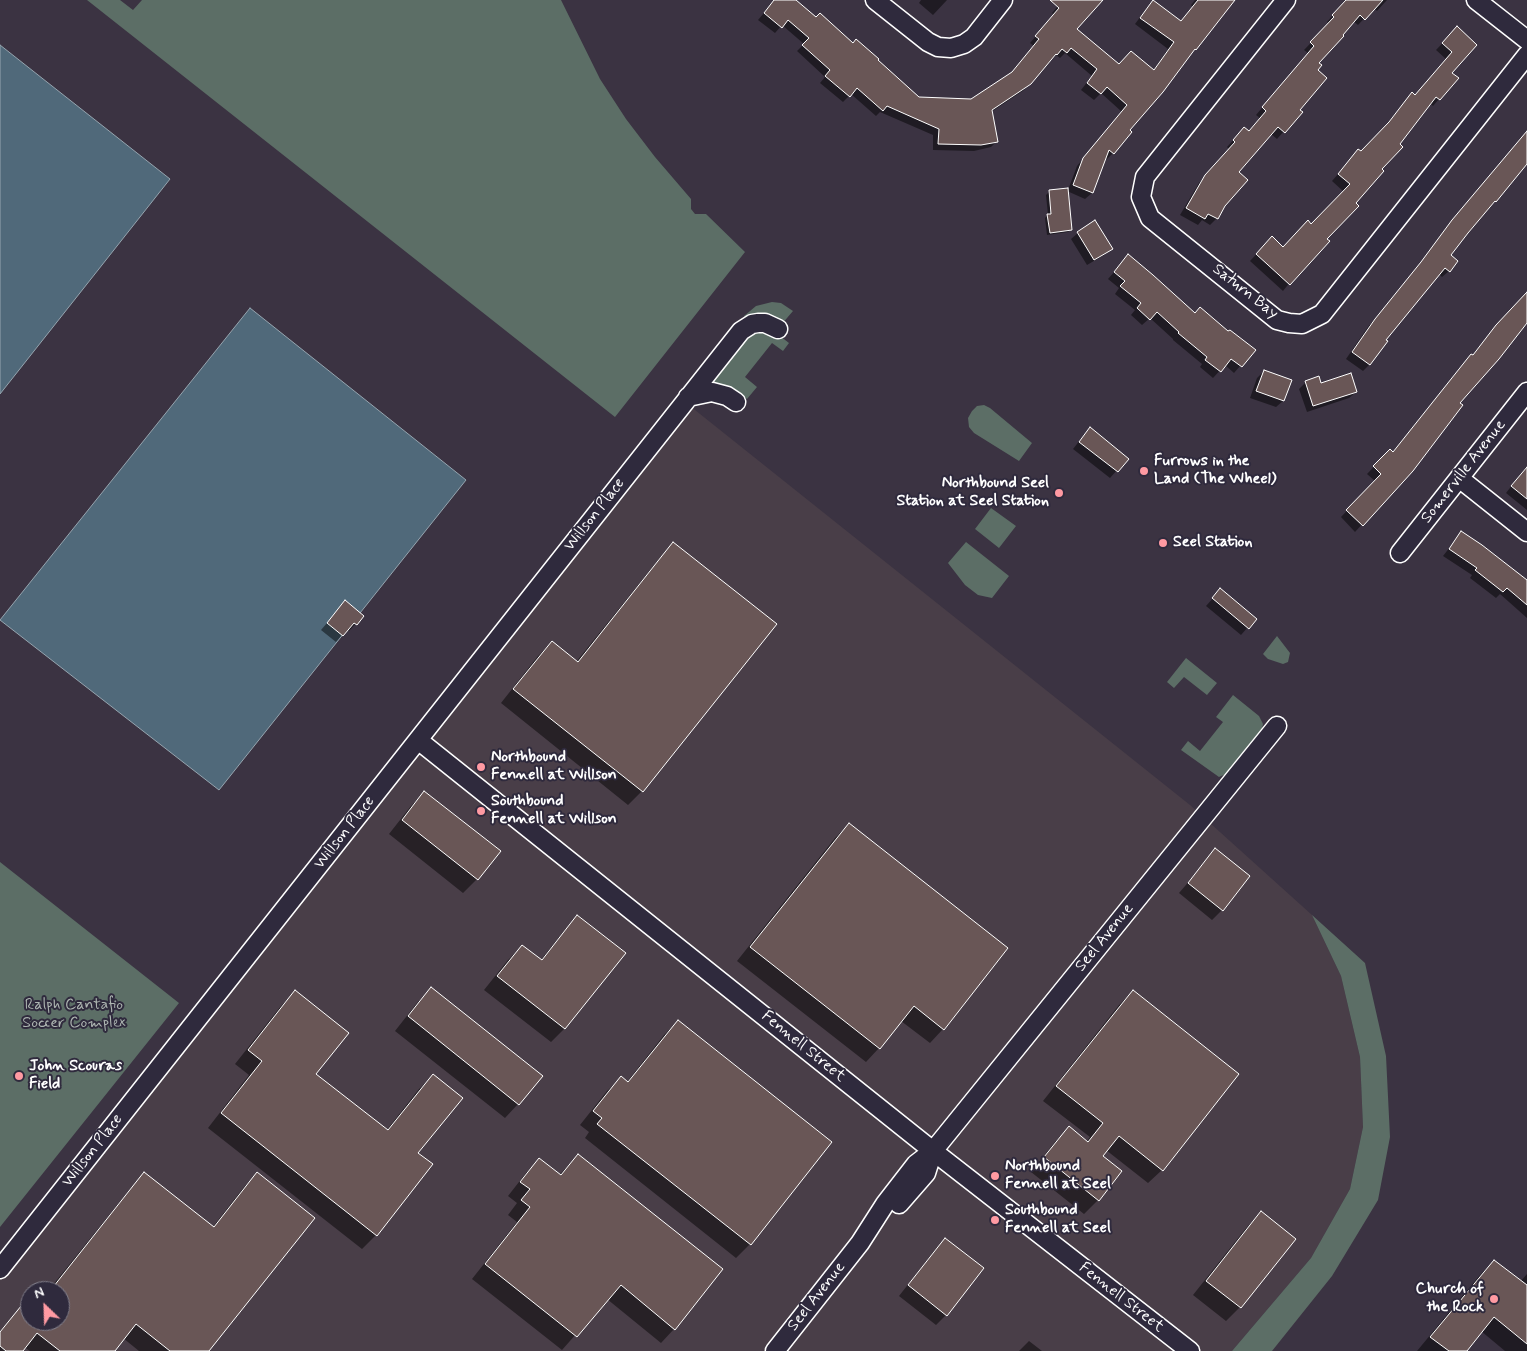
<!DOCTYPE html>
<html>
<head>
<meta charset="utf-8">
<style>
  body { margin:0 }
  #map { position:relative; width:1527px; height:1351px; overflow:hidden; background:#3b3342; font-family:Mynerve,sans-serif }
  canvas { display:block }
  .north { position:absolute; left:20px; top:1281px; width:50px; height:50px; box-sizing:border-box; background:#2f2a3d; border:1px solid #827f8b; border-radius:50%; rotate:336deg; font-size:14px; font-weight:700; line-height:20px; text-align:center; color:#fff }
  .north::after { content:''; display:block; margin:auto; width:18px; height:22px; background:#ff9aa2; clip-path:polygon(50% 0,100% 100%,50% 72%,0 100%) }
</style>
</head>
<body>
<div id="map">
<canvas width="1527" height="1351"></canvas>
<div class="north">N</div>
</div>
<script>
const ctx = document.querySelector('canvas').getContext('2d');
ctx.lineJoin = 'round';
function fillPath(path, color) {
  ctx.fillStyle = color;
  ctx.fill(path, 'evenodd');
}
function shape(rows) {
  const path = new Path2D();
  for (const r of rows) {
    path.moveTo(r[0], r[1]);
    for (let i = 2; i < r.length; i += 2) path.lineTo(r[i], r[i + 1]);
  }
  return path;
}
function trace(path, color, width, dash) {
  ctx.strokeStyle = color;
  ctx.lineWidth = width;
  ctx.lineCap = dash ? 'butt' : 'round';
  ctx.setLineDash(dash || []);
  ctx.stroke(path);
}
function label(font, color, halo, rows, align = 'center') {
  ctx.font = font + ' Mynerve,sans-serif';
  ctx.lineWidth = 4;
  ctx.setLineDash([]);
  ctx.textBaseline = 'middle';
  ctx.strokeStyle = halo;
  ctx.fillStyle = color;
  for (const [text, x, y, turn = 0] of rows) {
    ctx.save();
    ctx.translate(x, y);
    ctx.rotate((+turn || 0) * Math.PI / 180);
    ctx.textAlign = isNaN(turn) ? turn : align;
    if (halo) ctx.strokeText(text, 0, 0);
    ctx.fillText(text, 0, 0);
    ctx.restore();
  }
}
fillPath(shape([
  [685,402,1190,805,1312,915,1341,976,1360,1057,1363,1127,1350,1189,1311,1258,1232,1351,0,1351,0,1269],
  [30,1291,60,1291,60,1321,30,1321]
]), '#493e48');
fillPath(shape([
  [87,0,120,0,133,10,142,0,561,0,600,79,626,119,655,157,691,199,691,209,695,214,706,214,745,252,615,417],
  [772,302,781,303,793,311,781,325,746,319,744,316,756,306],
  [762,329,780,336,789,343,783,351,772,343,745,377,757,387,747,399,741,395,711,384,709,379,744,336],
  [984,405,990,408,1032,443,1019,461,974,433,969,427,968,418,972,411,977,406],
  [991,508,1016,526,999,548,975,529],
  [966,542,1009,576,992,598,978,595,965,585,948,563],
  [1277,636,1290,653,1288,662,1283,664,1268,659,1263,654],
  [1186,658,1217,683,1207,695,1184,677,1174,688,1167,682],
  [1233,695,1259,716,1263,724,1262,729,1226,774,1219,777,1181,750,1188,741,1200,751,1223,722,1216,717],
  [0,862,179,1003,0,1227],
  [1312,915,1365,963,1386,1056,1390,1137,1378,1200,1332,1276,1272,1351,1232,1351,1311,1258,1350,1189,1363,1127,1360,1057,1341,976]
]), '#5c6e66');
const water = shape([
  [0,45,170,179,0,394,0,45],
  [250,308,466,480,219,790,0,620,250,308]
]);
fillPath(water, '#50697a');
trace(water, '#96a5af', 1);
fillPath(shape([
  [775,0,794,0,816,18,876,60,919,98,971,100,1011,74,1034,46,1030,43,1054,15,1052,13,1063,0,1101,0,1076,29,1119,66,1153,71,1168,49,1135,24,1147,8,1180,22,1193,7,1191,5,1195,0,1234,0,1128,130,1113,153,1107,159,1105,157,1092,193,1085,199,1067,191,1071,229,1068,232,1047,235,1045,218,1048,215,1046,195,1049,192,1068,190,1077,166,1122,112,1101,93,1094,100,1081,90,1092,76,1065,53,1060,58,1056,55,1024,90,991,112,997,141,991,147,974,151,933,150,933,135,880,112,876,116,851,94,843,102,820,83,825,77,797,51,804,44,782,25,775,33,758,20],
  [921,0,947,0,933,15,919,3],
  [1346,0,1387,0,1377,11,1374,8,1358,25,1353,21,1317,63,1316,70,1298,110,1301,112,1277,139,1271,134,1238,173,1217,218,1210,225,1202,220,1198,225,1180,215,1199,183,1229,149,1227,147,1238,135,1248,132,1260,118,1256,115,1308,53,1304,50,1329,24,1327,22],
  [1457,28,1450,73,1439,99,1433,106,1430,103,1380,169,1283,291,1250,261,1265,245,1283,248,1311,225,1344,192,1332,181,1352,158,1361,153,1382,130,1406,100,1415,96,1446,59,1436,50],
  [1527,132,1527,162,1449,256,1449,271,1442,277,1439,274,1384,340,1370,364,1363,371,1346,359,1368,327,1415,271,1446,228],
  [1078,233,1111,248,1104,255,1087,265,1071,239],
  [1128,256,1194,315,1228,333,1254,350,1234,373,1225,365,1213,378,1200,367,1202,364,1173,340,1173,339,1150,318,1142,325,1131,315,1135,310,1115,294,1119,288,1108,279],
  [1527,294,1527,321,1459,404,1412,470,1355,532,1341,517,1375,481,1367,474,1390,450,1392,453,1465,362,1472,356,1490,333],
  [1264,371,1283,401,1276,407,1250,398,1257,378],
  [1306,382,1320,384,1356,392,1349,398,1307,412,1299,389],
  [1084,435,1127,459,1110,478,1073,449],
  [1527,466,1527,510,1506,493],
  [1461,533,1525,580,1527,580,1527,618,1500,594,1496,598,1470,578,1472,575,1443,556],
  [673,544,642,791,628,805,501,703,538,656,552,642,576,662,660,558],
  [1214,597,1255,619,1241,635,1206,606],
  [339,609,363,616,349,631,347,629,336,642,321,630],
  [424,793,477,879,463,893,389,834,411,806],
  [849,824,943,1029,930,1043,901,1021,879,1048,866,1062,737,961,835,838],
  [1216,850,1222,910,1212,920,1179,893],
  [577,917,564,1029,551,1042,484,990,508,960,522,946,540,961,564,931],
  [431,989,518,1104,505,1118,395,1031,417,1003],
  [1133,991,1162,1170,1148,1183,1106,1150,1101,1156,1098,1200,1084,1214,1031,1172,1055,1142,1069,1128,1086,1142,1090,1137,1043,1101,1119,1005],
  [295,992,315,1074,386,1131,419,1089,433,1076,417,1153,376,1235,362,1249,208,1128,249,1075,235,1064,281,1006],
  [678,1021,750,1244,736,1258,585,1138,589,1132,580,1125,607,1091,621,1078,627,1082,664,1035],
  [578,1156,674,1329,661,1343,607,1299,562,1350,472,1279,517,1222,508,1215,517,1203,508,1196,526,1173,539,1160,559,1175],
  [144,1174,212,1228,244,1187,258,1174,207,1351,139,1351,123,1338,113,1351,30,1351,24,1347,21,1351,0,1351,0,1331,30,1296,30,1321,60,1321,60,1291,48,1291,131,1188],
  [1261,1213,1294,1239,1240,1307,1226,1321,1193,1295,1247,1227],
  [946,1240,946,1315,936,1325,899,1296,935,1250],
  [1494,1261,1520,1282,1527,1274,1527,1351,1505,1351,1481,1331,1465,1351,1417,1351,1480,1275],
  [1029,1341,1042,1351,1019,1351]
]), '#0007');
const building = shape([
  [774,0,796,0,816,17,820,13,853,43,856,39,879,59,878,60,919,97,971,99,1012,72,1039,39,1035,36,1059,8,1050,0,1103,0,1077,29,1119,64,1131,51,1154,70,1174,42,1140,18,1153,0,1181,21,1198,0,1235,0,1196,50,1195,49,1163,92,1130,130,1132,132,1114,154,1109,150,1093,193,1073,185,1083,158,1127,105,1107,87,1101,94,1087,83,1097,69,1071,48,1067,53,1062,49,1057,55,1056,54,1031,84,992,110,998,142,981,145,938,144,939,129,887,106,883,111,857,88,850,97,825,76,830,70,802,45,809,38,788,20,782,28,764,13,774,0],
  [1346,0,1383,0,1365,20,1360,15,1343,35,1344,36,1319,63,1322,65,1318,70,1327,78,1300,110,1303,112,1285,133,1278,127,1239,172,1248,180,1225,206,1218,219,1208,214,1205,219,1186,208,1205,175,1235,142,1233,140,1244,127,1249,131,1266,111,1262,107,1314,46,1310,42,1334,17,1332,15,1346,0],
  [1457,26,1477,45,1452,73,1459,78,1440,100,1436,97,1400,144,1403,147,1382,169,1384,171,1356,203,1359,206,1327,239,1330,241,1290,285,1256,254,1272,236,1283,247,1308,220,1311,224,1350,184,1338,174,1358,149,1361,151,1389,122,1412,92,1415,95,1452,52,1442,43,1457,26],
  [1527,131,1527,164,1496,202,1495,201,1468,233,1451,255,1458,261,1450,272,1445,268,1386,340,1388,341,1370,365,1352,352,1375,319,1421,262,1452,220,1527,131],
  [1068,188,1072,230,1050,233,1047,214,1051,214,1049,190,1068,188],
  [1095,220,1113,249,1094,260,1077,232,1095,220],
  [1128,254,1153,275,1195,313,1200,307,1228,331,1230,330,1256,350,1242,367,1231,359,1221,372,1205,360,1207,357,1178,333,1179,332,1157,312,1150,320,1137,308,1141,303,1120,286,1125,281,1114,272,1128,254],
  [1527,292,1527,323,1499,359,1460,403,1463,405,1413,471,1363,526,1346,510,1381,474,1373,466,1390,449,1393,452,1471,354,1473,355,1496,325,1527,292],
  [1264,370,1292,380,1284,401,1256,391,1264,370],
  [1351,373,1357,392,1313,406,1305,381,1319,376,1321,383,1351,373],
  [1090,427,1129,459,1118,472,1079,442,1090,427],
  [1527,467,1527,499,1511,486,1527,467],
  [1461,531,1482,545,1527,580,1527,605,1507,588,1503,592,1475,570,1477,568,1449,549,1461,531],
  [673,542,777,624,643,792,513,689,552,641,578,662,673,542],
  [1220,588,1257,619,1249,629,1212,598,1220,588],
  [345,600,364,616,357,625,354,623,343,636,327,623,345,600],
  [424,791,501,851,478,880,402,820,424,791],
  [849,823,1008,948,944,1030,914,1006,880,1049,750,947,849,823],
  [1215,848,1250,876,1223,911,1188,883,1215,848],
  [577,915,626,953,565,1029,497,976,522,945,542,960,577,915],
  [431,987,543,1076,519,1105,408,1016,431,987],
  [295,990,349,1033,316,1074,388,1130,433,1074,463,1098,418,1153,433,1164,377,1236,221,1113,262,1061,248,1050,295,990],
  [1133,990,1239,1074,1163,1171,1119,1136,1103,1156,1122,1171,1099,1201,1044,1157,1069,1126,1088,1142,1103,1123,1056,1086,1133,990],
  [678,1020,832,1142,751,1245,597,1124,602,1118,593,1111,621,1076,628,1082,678,1020],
  [578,1154,723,1269,675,1330,621,1285,577,1337,485,1264,530,1207,521,1200,530,1189,520,1182,539,1158,561,1175,578,1154],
  [144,1172,214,1227,257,1172,315,1218,209,1351,170,1351,136,1324,115,1351,60,1351,37,1333,23,1351,6,1351,0,1346,0,1332,30,1295,30,1321,60,1321,60,1291,50,1291,144,1172],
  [1261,1211,1296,1239,1241,1308,1206,1281,1261,1211],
  [945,1238,984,1268,947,1316,908,1285,945,1238],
  [1494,1260,1527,1285,1527,1344,1494,1317,1467,1351,1449,1351,1430,1337,1494,1260]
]);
fillPath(building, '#695656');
trace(building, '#fff', 1);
const minor = shape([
  [875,0,928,42,938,47,951,48,964,44,974,37,1003,0],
  [1286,0,1145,177,1141,197,1150,218,1277,320,1289,323,1302,324,1322,314,1527,55],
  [1476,0,1527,40],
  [688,397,712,392,727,396,736,402],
  [1459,478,1527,532],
  [1400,553,1527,392],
  [418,740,933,1151,1190,1351],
  [899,1204,926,1173,933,1151],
  [0,1269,741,331,752,324,758,323,765,323,778,329],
  [775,1351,860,1243,885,1204,916,1164,933,1151,1277,726]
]);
trace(minor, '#fff', 21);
trace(minor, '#2f2a3d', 18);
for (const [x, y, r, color] of [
  [1144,471,5,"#ff9aa2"],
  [1059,493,5,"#ff9aa2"],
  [1163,543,5,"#ff9aa2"],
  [481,767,5,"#ff9aa2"],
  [481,811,5,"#ff9aa2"],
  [19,1076,5,"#ff9aa2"],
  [995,1176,5,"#ff9aa2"],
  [995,1220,5,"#ff9aa2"],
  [1494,1299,5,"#ff9aa2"]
]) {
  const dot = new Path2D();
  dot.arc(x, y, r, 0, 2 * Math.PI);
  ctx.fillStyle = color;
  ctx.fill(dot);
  trace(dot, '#2f2a3d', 2);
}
label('16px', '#fff', '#2f2a3d', [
  ["Saturn Bay",1245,292,38],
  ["Somerville Avenue",1464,472,-52],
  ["Willson Place",595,515,-52],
  ["Willson Place",345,833,-52],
  ["Seel Avenue",1105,938,-51],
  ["Fennell Street",803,1047,39],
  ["Willson Place",93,1151,-52],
  ["Seel Avenue",817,1297,-52],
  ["Fennell Street",1121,1298,38]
]);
label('bold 16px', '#fff', '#2f2a3d', [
  ["Furrows in the",1154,462],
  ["Land (The Wheel)",1154,480],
  ["Northbound Seel",1049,484,"right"],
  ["Station at Seel Station",1049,502,"right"],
  ["Seel Station",1173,543],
  ["Northbound",491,758],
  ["Fennell at Willson",491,776],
  ["Southbound",491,802],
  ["Fennell at Willson",491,820],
  ["John Scouras",29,1067],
  ["Field",29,1085],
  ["Northbound",1005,1167],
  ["Fennell at Seel",1005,1185],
  ["Southbound",1005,1211],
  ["Fennell at Seel",1005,1229],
  ["Church of",1484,1290,"right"],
  ["the Rock",1484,1308,"right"]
], 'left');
label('16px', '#aeb6b2', '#2f2a3d', [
  ["Ralph Cantafio",74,1006],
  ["Soccer Complex",74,1024]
]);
</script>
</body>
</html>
